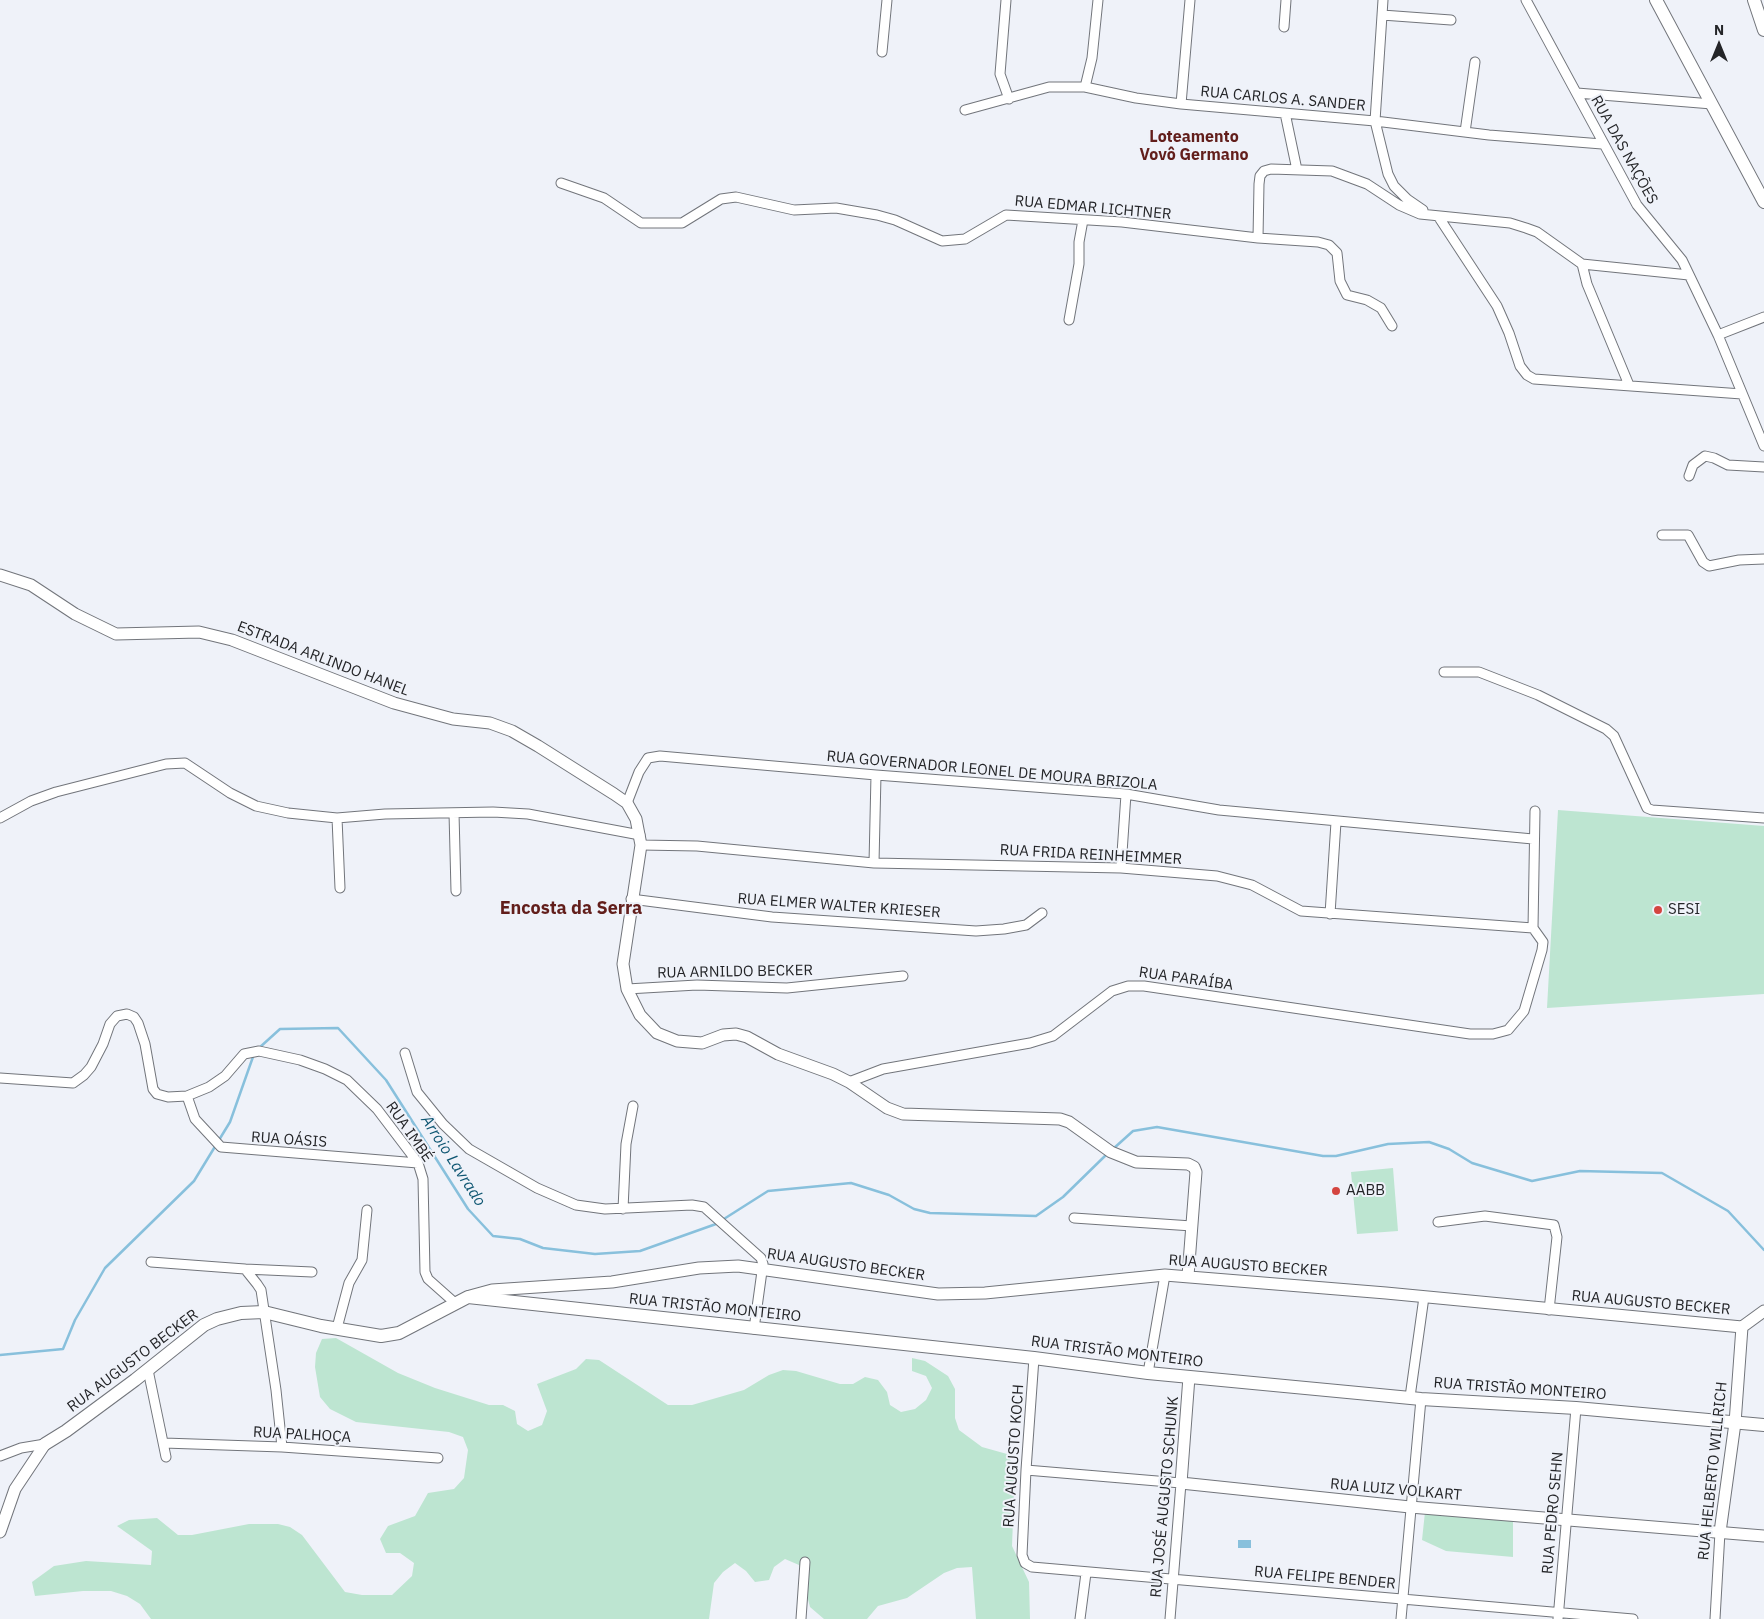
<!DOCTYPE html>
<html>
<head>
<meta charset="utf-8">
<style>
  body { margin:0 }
  #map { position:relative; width:1764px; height:1619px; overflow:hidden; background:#eff2f9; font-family:"IBM Plex Sans",sans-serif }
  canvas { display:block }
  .north { position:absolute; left:1694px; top:20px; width:50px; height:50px; -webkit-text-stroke:4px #eff2f9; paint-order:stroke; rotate:0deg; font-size:14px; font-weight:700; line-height:20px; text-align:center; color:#242528 }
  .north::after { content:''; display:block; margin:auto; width:18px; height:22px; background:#242528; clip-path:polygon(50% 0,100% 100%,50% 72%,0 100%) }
</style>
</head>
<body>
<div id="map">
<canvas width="1764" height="1619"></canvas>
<div class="north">N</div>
</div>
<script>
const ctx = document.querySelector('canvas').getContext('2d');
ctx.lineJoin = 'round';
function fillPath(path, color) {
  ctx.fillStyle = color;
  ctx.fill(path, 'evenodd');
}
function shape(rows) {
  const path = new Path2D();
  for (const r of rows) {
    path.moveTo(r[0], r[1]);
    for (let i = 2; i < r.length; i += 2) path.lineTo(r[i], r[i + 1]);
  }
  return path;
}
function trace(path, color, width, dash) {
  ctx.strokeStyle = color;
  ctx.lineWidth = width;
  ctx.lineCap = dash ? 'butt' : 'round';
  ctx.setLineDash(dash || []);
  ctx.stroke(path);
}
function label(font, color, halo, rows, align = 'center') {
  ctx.font = font + ' "IBM Plex Sans",sans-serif';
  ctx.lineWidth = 4;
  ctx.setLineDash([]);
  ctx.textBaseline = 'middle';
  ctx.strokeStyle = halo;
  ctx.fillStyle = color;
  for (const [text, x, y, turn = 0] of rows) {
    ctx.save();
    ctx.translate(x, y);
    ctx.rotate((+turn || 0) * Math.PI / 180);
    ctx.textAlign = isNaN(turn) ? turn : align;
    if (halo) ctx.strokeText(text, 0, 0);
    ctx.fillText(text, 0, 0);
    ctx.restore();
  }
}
fillPath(shape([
  [1558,810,1764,826,1764,994,1547,1008],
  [1393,1168,1398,1231,1357,1234,1351,1172],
  [336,1338,398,1373,435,1388,489,1405,503,1405,515,1411,517,1424,528,1431,542,1425,547,1411,537,1384,576,1369,586,1359,599,1360,668,1405,692,1405,744,1390,769,1375,783,1370,796,1371,840,1384,853,1384,865,1377,878,1380,887,1392,890,1405,901,1412,915,1409,926,1400,932,1388,926,1376,912,1371,912,1358,925,1361,948,1376,955,1389,955,1418,959,1430,982,1447,1007,1454,1015,1468,1012,1546,1029,1582,1030,1619,976,1619,972,1567,957,1568,944,1573,907,1598,878,1606,867,1619,824,1619,810,1607,799,1565,785,1559,774,1567,769,1580,755,1582,746,1571,735,1563,723,1572,714,1583,709,1619,151,1619,140,1604,127,1596,111,1591,83,1591,35,1596,32,1582,54,1566,86,1561,151,1565,152,1551,117,1526,129,1520,157,1518,178,1535,192,1535,249,1524,278,1524,290,1527,302,1535,345,1592,362,1595,392,1595,412,1576,414,1563,400,1553,386,1553,380,1539,388,1526,415,1516,428,1493,454,1489,464,1478,468,1450,463,1437,449,1432,356,1422,330,1409,320,1397,315,1367,316,1353,322,1339],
  [1425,1512,1513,1519,1513,1557,1446,1551,1422,1540]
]), '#bde5d1');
fillPath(shape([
  [1238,1540,1251,1540,1251,1548,1238,1548]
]), '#88c0dc');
trace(shape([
  [259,1048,280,1029,338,1028,386,1080,468,1209,493,1236,520,1239,543,1248,595,1254,640,1251,716,1224,768,1191,851,1183,889,1195,914,1209,930,1213,1036,1216,1063,1197,1107,1154],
  [1113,1149,1133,1131,1157,1127,1323,1156,1336,1156,1388,1144,1429,1142,1449,1149,1472,1163,1532,1181,1580,1171,1662,1173,1728,1211,1764,1250],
  [0,1355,63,1349,75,1320,105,1268,194,1181,230,1122,254,1054]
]), '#88c0dc', 2.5);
const minor = shape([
  [1006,0,1000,74,1009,99],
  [1383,0,1375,121,1388,174,1394,186,1407,199,1423,210],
  [1526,0,1637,205,1682,260,1718,335,1764,446],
  [1382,15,1451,20],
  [1284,27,1286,0],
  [882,52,887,0],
  [1085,87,1092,58,1098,0],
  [1577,93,1712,104],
  [1181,104,1190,0],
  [965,110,1049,87,1085,87,1136,98,1181,104,1375,121,1489,135,1602,144],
  [1285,113,1297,170],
  [1465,132,1475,62],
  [561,183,604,198,641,223,682,223,721,199,736,197,794,210,836,208,877,215,895,220,942,241,965,239,1006,215,1122,222,1258,238,1318,242,1329,245,1337,253,1340,281,1347,295,1367,300,1381,308,1392,326],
  [1438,216,1497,306,1509,333,1520,366,1527,375,1534,379,1742,394],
  [1258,238,1259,184,1260,176,1264,171,1271,169,1332,171,1367,184,1399,205,1420,214,1510,223,1526,228,1537,232,1582,264,1689,275],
  [1582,264,1587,284,1629,385],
  [1069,320,1079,264,1079,242,1083,220],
  [1718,335,1764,317],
  [1689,476,1693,465,1705,456,1714,458,1728,465,1764,467],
  [1662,535,1688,535,1703,562,1709,566,1739,560,1764,559],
  [1444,672,1479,672,1538,695,1606,729,1614,736,1647,808,1652,810,1764,818],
  [627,803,639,772,648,758,660,756,876,775,1126,794,1219,810,1533,839],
  [454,813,456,891],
  [0,818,31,801,56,792,166,764,185,763,230,793,256,806,288,813,337,818,385,814,493,812,528,814,640,835],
  [337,818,340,888],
  [641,845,697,846,874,863,1121,868,1217,876,1252,885,1301,911,1533,928],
  [874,863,876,775],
  [1121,868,1126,794],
  [631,899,772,917,976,931,1004,929,1026,925,1042,913],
  [1330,914,1336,822],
  [627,989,697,985,787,988,903,976],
  [405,1053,417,1092,443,1124,469,1149,537,1188,576,1205,605,1209,692,1205,704,1207,761,1258,763,1264,754,1329],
  [0,1078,73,1083,84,1075,91,1067,103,1044,110,1024,117,1016,127,1014,134,1017,138,1023,145,1044,153,1089,157,1094,168,1097,187,1096,209,1087,225,1076,244,1054,259,1051,300,1060,325,1069,347,1080,377,1109,418,1163,423,1179,425,1272,428,1279,455,1303],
  [849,1082,883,1069,1030,1043,1053,1036,1112,991,1128,986,1144,986,1470,1034,1493,1034,1508,1030,1524,1011,1542,950,1543,942,1533,928,1535,811],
  [187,1096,195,1119,221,1147,418,1163],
  [623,1209,626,1144,633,1106],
  [1074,1218,1192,1226],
  [1438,1222,1485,1216,1554,1225,1557,1237,1549,1310],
  [151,1262,245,1269,257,1284,261,1290,276,1390,282,1447],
  [245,1269,312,1272],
  [337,1328,349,1283,362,1260,367,1210],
  [1034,1358,1026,1470,1022,1555,1025,1563,1032,1567,1633,1619],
  [148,1370,166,1457],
  [1148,1373,1165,1275],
  [1410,1397,1424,1297],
  [164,1443,282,1447,438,1458],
  [0,1456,21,1448,45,1444],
  [1026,1470,1181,1483,1170,1619],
  [801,1619,805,1562],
  [1080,1619,1086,1573],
  [1401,1619,1421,1399],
  [1558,1619,1576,1408],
  [1715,1619,1720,1532]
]);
const tertiary = shape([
  [0,575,31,585,75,614,116,634,199,632,232,640,394,703,453,719,490,723,512,731,538,746,614,794,627,803,636,819,641,845,623,964,627,989,640,1015,657,1033,677,1041,702,1043,723,1035,736,1034,747,1037,778,1054,833,1074,849,1082,887,1108,903,1114,1060,1119,1069,1122,1111,1152,1136,1162,1188,1164,1194,1167,1196,1172,1188,1276],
  [470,1296,492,1290,612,1282,699,1268,738,1266,938,1294,985,1293,1165,1275,1386,1293,1742,1327],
  [1742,1327,1764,1311],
  [1189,1377,1181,1483,1410,1507,1764,1536],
  [0,1532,15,1489,45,1444],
  [1720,1532,1735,1423,1742,1327]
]);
const secondary = shape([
  [1656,0,1764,202],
  [1754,0,1764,30],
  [45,1444,66,1431,135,1380,204,1325,217,1319,241,1313,264,1312,321,1326,381,1336,399,1333,468,1297,1034,1358,1148,1373,1421,1399,1576,1408,1764,1425]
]);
trace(minor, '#72757b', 11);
trace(tertiary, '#72757b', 13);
trace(secondary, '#72757b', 14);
trace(minor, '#fff', 9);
trace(tertiary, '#fff', 11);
trace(secondary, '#fff', 12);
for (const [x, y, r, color] of [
  [1658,910,5,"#d44540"],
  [1336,1191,5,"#d44540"]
]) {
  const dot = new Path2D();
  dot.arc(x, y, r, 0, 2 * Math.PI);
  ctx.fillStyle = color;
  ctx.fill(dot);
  trace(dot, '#eff2f9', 2);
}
label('15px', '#242528', '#eff2f9', [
  ["RUA CARLOS A. SANDER",1283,99,5],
  ["RUA DAS NAÇÕES",1624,150,61],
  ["RUA EDMAR LICHTNER",1093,208,5],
  ["ESTRADA ARLINDO HANEL",323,659,21],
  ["RUA GOVERNADOR LEONEL DE MOURA BRIZOLA",992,771,5],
  ["RUA FRIDA REINHEIMMER",1091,855,3],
  ["RUA ELMER WALTER KRIESER",839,906,4],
  ["RUA ARNILDO BECKER",735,972,-1],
  ["RUA PARAÍBA",1186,979,8],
  ["RUA IMBÉ",409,1132,55],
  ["RUA OÁSIS",289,1140,4],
  ["RUA AUGUSTO BECKER",846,1265,8],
  ["RUA AUGUSTO BECKER",1248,1266,4],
  ["RUA AUGUSTO BECKER",1651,1303,5],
  ["RUA TRISTÃO MONTEIRO",715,1308,6],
  ["RUA TRISTÃO MONTEIRO",1117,1352,7],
  ["RUA AUGUSTO BECKER",133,1361,-37],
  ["RUA TRISTÃO MONTEIRO",1520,1389,4],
  ["RUA PALHOÇA",302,1435,3],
  ["RUA AUGUSTO KOCH",1014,1456,-86],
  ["RUA HELBERTO WILLRICH",1713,1471,-84],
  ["RUA LUIZ VOLKART",1396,1490,5],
  ["RUA JOSÉ AUGUSTO SCHUNK",1165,1497,-85],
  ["RUA PEDRO SEHN",1553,1513,-85],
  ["RUA FELIPE BENDER",1325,1578,5]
]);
label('15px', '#242528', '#eff2f9', [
  ["SESI",1668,910],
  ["AABB",1346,1191]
], 'left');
label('bold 16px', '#621e1b', '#eff2f9', [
  ["Loteamento",1194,137],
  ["Vovô Germano",1194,155]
]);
label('italic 16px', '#0e5672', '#eff2f9', [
  ["Arroio Lavrado",453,1161,57]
]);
label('bold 18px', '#621e1b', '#eff2f9', [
  ["Encosta da Serra",571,909]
]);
</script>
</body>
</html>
